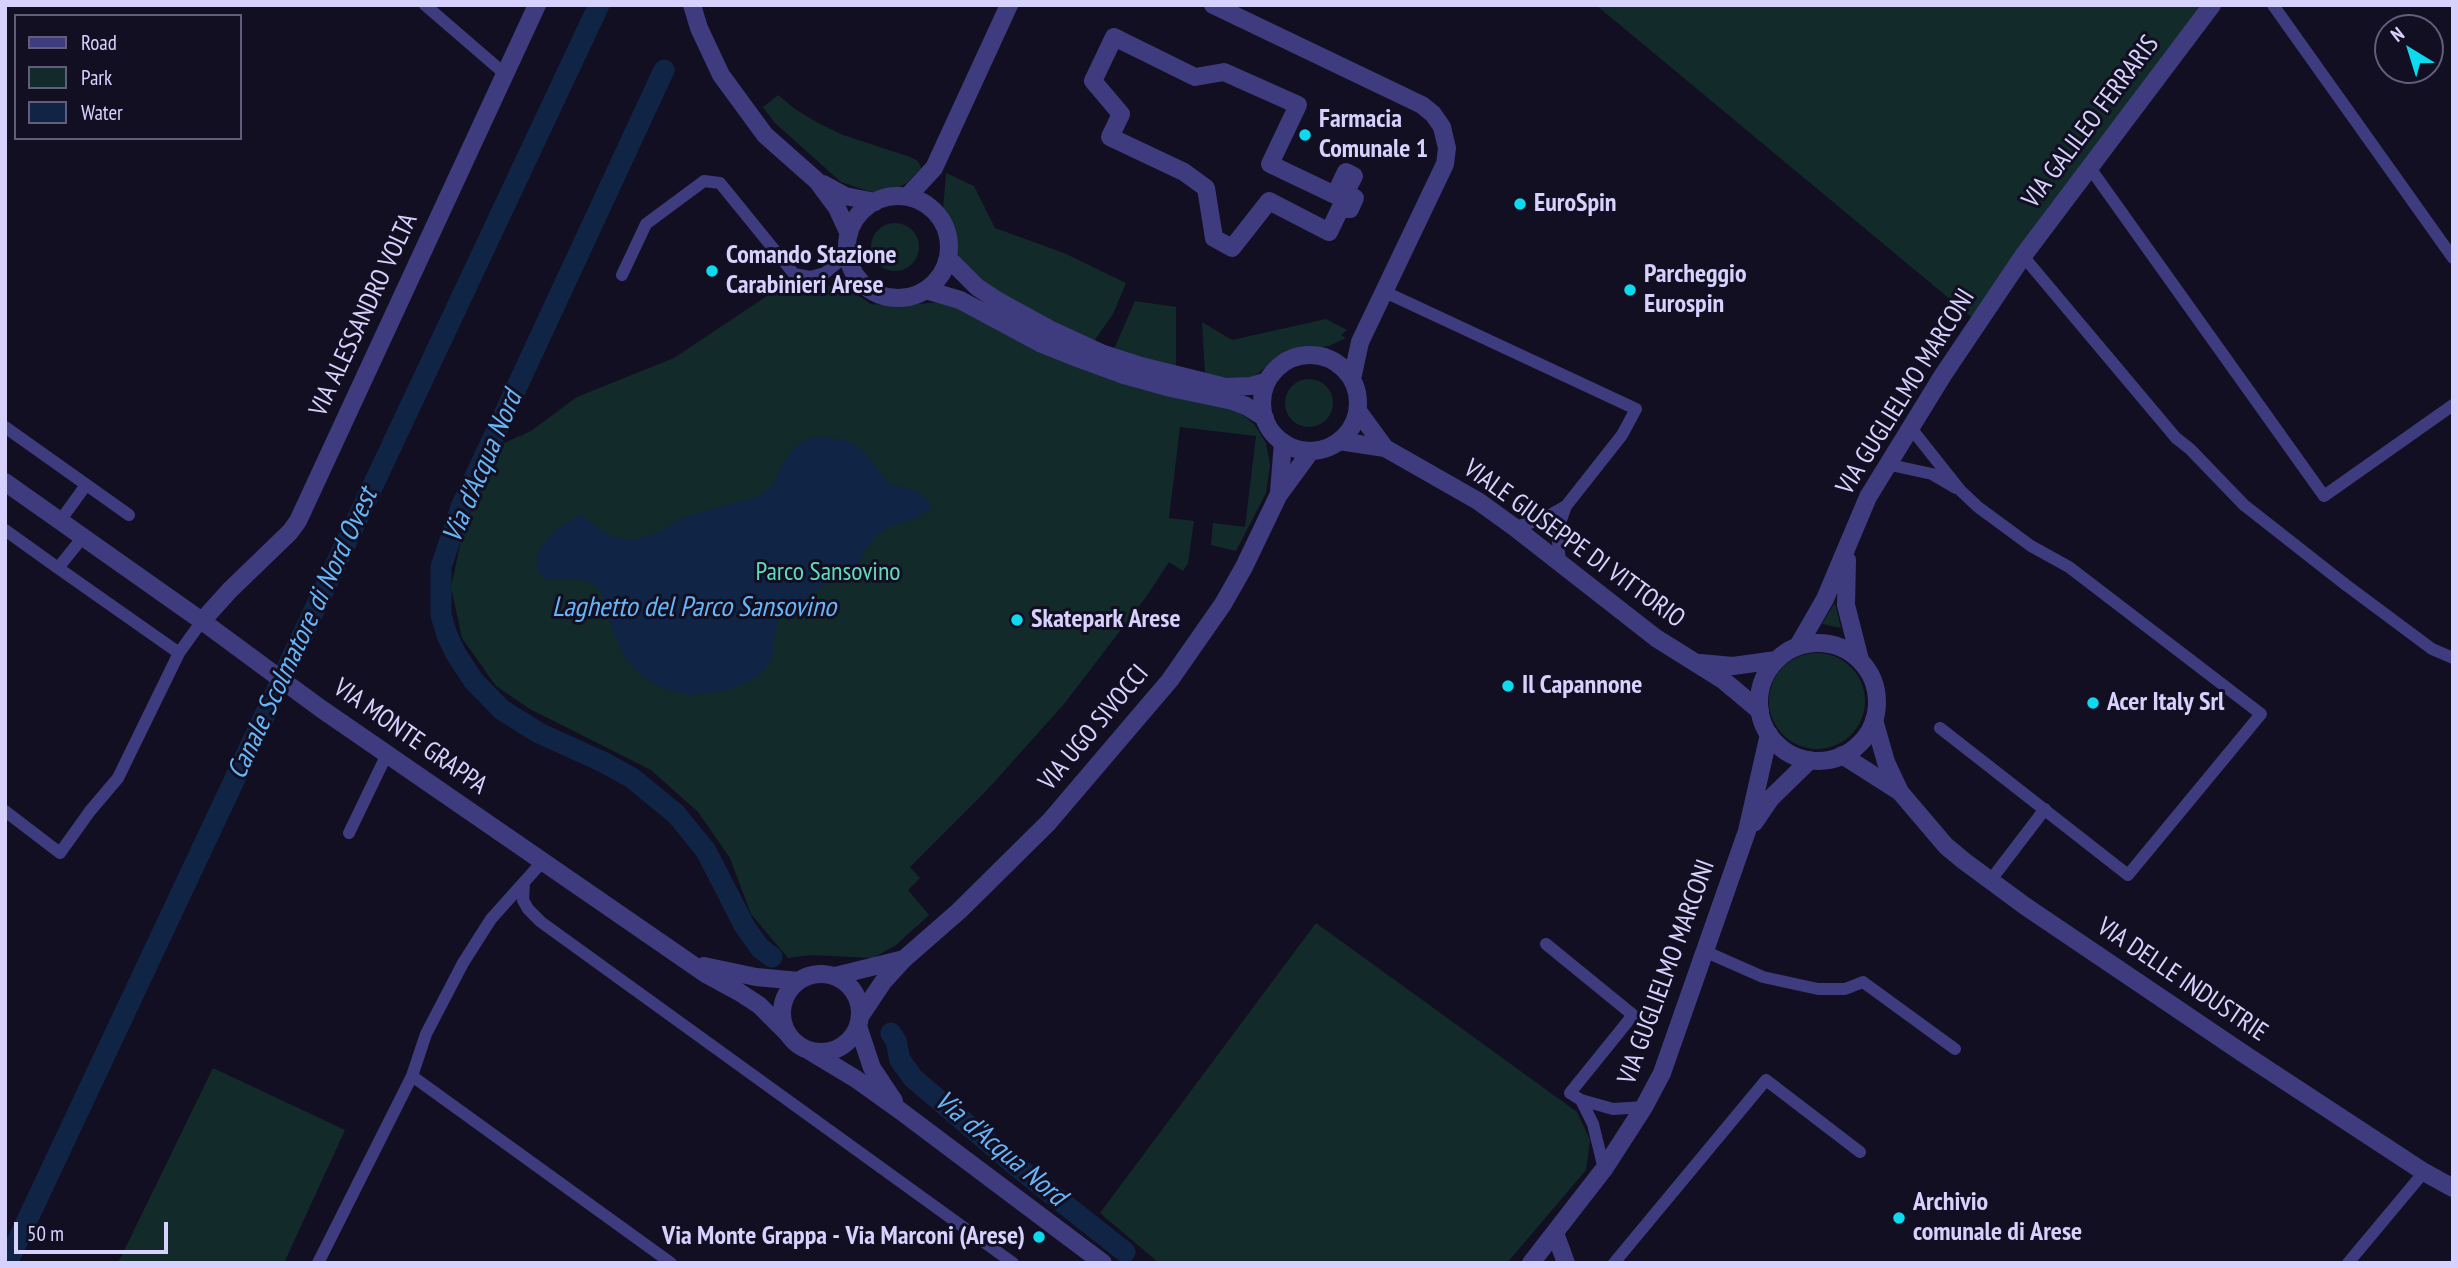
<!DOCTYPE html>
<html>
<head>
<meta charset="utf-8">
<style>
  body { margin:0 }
  #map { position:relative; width:2458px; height:1268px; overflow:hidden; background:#120f22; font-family:"PT Sans Narrow",sans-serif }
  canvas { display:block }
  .frame { position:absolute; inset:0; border:7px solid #d7d2fd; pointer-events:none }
  .legend { position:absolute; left:14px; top:14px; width:228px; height:126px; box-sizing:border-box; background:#120f22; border:2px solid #615d7a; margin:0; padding:9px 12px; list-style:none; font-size:21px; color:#d7d2fd }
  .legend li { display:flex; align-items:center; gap:14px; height:35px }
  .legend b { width:35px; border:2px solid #615d7a }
  .north { position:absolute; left:2374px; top:14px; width:70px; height:70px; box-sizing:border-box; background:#120f22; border:2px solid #615d7a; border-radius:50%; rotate:322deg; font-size:19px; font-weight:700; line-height:28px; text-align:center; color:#d7d2fd }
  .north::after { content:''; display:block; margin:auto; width:24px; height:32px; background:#0ddaee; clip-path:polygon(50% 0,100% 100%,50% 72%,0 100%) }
  .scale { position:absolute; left:14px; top:1222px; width:154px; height:32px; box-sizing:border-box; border:4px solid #d7d2fd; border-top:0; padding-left:9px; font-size:21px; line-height:24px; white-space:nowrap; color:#d7d2fd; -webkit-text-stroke:5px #120f22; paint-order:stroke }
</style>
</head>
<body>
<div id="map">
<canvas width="2458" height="1268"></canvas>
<div class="frame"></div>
<ul class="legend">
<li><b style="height:9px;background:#3e3c7e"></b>Road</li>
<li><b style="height:19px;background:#122b2a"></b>Park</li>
<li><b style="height:19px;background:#102545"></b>Water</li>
</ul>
<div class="north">N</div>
<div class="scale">50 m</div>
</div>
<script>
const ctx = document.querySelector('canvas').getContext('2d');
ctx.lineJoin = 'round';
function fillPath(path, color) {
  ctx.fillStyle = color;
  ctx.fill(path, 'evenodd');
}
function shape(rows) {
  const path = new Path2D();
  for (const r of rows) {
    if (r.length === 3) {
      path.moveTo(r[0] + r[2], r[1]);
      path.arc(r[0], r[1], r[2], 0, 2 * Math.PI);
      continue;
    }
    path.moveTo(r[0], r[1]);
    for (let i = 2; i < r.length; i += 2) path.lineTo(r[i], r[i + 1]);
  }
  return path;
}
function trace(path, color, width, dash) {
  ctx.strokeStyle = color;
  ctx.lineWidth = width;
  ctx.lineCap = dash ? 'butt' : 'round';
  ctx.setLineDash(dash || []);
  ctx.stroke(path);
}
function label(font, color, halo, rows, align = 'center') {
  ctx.font = font + ' "PT Sans Narrow",sans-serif';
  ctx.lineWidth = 6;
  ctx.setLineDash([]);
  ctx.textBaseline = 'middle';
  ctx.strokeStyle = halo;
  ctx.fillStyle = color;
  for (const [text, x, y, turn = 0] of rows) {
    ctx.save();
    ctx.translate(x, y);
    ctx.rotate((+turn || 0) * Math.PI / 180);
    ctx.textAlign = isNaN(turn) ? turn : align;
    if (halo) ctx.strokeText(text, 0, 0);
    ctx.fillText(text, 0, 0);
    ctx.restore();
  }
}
fillPath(shape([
  [1596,5,2205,5,1975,320],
  [778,95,795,109,818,123,843,135,910,157,918,161,921,168,907,183,895,189,874,193,841,182,775,123,763,107],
  [946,173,974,186,995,228,1064,253,1126,283,1113,314,1094,341,1051,323,985,285,960,260,943,210],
  [895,247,24],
  [782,286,838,286,853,292,871,304,898,306,940,302,975,314,1038,349,1092,373,1238,411,1254,424,1266,443,1270,465,1266,493,1236,551,1211,545,1213,523,1245,527,1256,436,1180,427,1169,518,1194,521,1188,563,1183,571,1169,562,1146,597,1064,704,987,790,910,867,920,878,908,890,929,915,896,945,873,958,811,955,788,958,751,914,730,858,698,812,651,770,530,709,496,686,462,638,451,587,464,527,502,444,531,431,577,397,674,358],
  [1135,301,1176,307,1176,368,1114,349],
  [1326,319,1347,330,1341,335,1346,338,1329,346,1287,351,1279,356,1256,375,1249,378,1236,379,1205,374,1202,322,1232,340],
  [1309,403,24],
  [1835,603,1841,628,1822,624,1834,604],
  [1817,701,48],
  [1316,923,1577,1112,1590,1140,1586,1170,1507,1263,1159,1263,1100,1213],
  [213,1068,345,1130,284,1263,118,1263]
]), '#122b2a');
fillPath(shape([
  [815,437,847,440,864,451,887,482,915,491,929,500,930,510,912,520,890,526,877,535,865,549,860,562,785,612,776,626,772,658,763,671,753,679,728,690,691,695,663,688,643,677,624,656,613,632,601,592,591,583,581,579,544,579,536,568,539,550,555,531,580,514,598,528,613,537,631,540,655,534,684,517,760,496,773,485,782,465,791,451,803,441]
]), '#102545');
trace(shape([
  [664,70,461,507,441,567,441,615,447,635,456,654,473,680,502,710,539,733,603,762,632,778,676,814,706,851,745,927,760,948,772,957],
  [891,1033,896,1041,900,1060,913,1078,1015,1165,1125,1252],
  [7,1263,599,5]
]), '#102545', 21);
trace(shape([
  [425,5,505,74],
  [2273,5,2453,258],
  [2090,168,2324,496,2453,405],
  [2023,256,2176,438,2190,449,2244,505,2346,585,2432,649,2453,658],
  [622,275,646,224,704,181,720,183,794,274,810,277,825,273,848,254],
  [1385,292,1636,409,1622,435,1566,506,1557,531,1560,562],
  [5,427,129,515],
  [1910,427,1960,490,1978,507,2031,546,2069,567,2261,714,2128,875,1940,728],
  [1886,464,1932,474,1956,488],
  [60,521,86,485],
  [1514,527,1541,520,1566,506],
  [5,530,58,568,83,537],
  [58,568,179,653,202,621],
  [5,811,60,853,90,811,118,778,179,653],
  [349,833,387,754],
  [1990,881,2045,809],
  [524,883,523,900,528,909,541,922,1013,1263],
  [1546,944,1633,1015,1570,1093,1581,1100,1613,1109,1644,1107],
  [1704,951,1763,977,1818,989,1845,989,1863,982,1955,1049],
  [412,1076,671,1263],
  [1581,1100,1593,1124,1604,1169],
  [318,1263,412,1076,426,1034,463,963,491,919,543,861],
  [1614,1263,1766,1080,1860,1152],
  [2348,1263,2424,1172]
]), '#3e3c7e', 12);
trace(shape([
  [1114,37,1195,77,1224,72,1298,105,1270,164,1335,195,1346,172,1354,176,1345,193,1355,198,1350,209,1340,209,1329,232,1269,201,1232,248,1214,238,1206,188,1184,172,1110,137,1121,114,1093,81,1114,37]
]), '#3e3c7e', 18);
trace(shape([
  [692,5,699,28,721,75,765,135,817,181,837,208,849,234],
  [1213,5,1422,105,1433,114,1442,127,1447,148,1445,164,1360,342,1352,379],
  [823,184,845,196,875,202],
  [898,247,51],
  [907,197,934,168,1009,5],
  [948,258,977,287,998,301,1051,330,1101,353,1141,366,1226,387,1251,386,1267,381],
  [926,290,960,300,1042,344,1072,356,1124,375,1171,388,1233,401,1246,406,1265,418],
  [1310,403,48],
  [1358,411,1385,448],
  [1339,441,1385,448,1478,501,1514,527,1656,638,1723,680,1760,711],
  [5,482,202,621,320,708,706,974,739,992,759,1005,789,1035],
  [1279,492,1283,442],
  [202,621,230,590,290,532,298,521,537,5],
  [1700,663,1733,666,1776,660],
  [1874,720,1886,762,1900,792,1946,846,1964,861,2025,906,2244,1054,2424,1172,2453,1188],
  [1842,755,1900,792],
  [704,966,756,977,799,981],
  [821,1013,39],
  [835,976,904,959],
  [861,1015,883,982,904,959,959,911,1049,822,1170,680,1223,604,1244,567,1278,496,1311,451],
  [858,1026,872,1068,894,1101],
  [808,1050,856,1079,902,1112,1103,1263],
  [1555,1233,1566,1263]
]), '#3e3c7e', 18);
trace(shape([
  [1847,560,1846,605,1860,660],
  [1818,702,59],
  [1798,646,1825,599,1868,497,1943,375,2023,256,2212,5],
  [1754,823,1771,798,1810,760],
  [1531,1263,1604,1169,1644,1107,1662,1073,1747,831,1769,734]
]), '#3e3c7e', 18);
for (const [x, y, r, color] of [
  [1305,135,7,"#0ddaee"],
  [1520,204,7,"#0ddaee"],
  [712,271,7,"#0ddaee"],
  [1630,290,7,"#0ddaee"],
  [1017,620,7,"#0ddaee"],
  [1508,686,7,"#0ddaee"],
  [2093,703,7,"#0ddaee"],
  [1899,1218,7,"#0ddaee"],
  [1039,1237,7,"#0ddaee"]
]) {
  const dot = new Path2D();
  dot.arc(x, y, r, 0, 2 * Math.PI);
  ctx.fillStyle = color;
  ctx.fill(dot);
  trace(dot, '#120f22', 2.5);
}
label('bold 26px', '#d7d2fd', '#120f22', [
  ["Farmacia",1319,120],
  ["Comunale 1",1319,150],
  ["EuroSpin",1534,204],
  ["Comando Stazione",726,256],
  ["Carabinieri Arese",726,286],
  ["Parcheggio",1644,275],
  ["Eurospin",1644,305],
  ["Skatepark Arese",1031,620],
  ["Il Capannone",1522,686],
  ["Acer Italy Srl",2107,703],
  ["Archivio",1913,1203],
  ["comunale di Arese",1913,1233],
  ["Via Monte Grappa - Via Marconi (Arese)",1025,1237,"right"]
], 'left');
label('26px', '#d7d2fd', '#120f22', [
  ["VIA GALILEO FERRARIS",2091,122,-53],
  ["VIA ALESSANDRO VOLTA",364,315,-65],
  ["VIA GUGLIELMO MARCONI",1906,392,-58],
  ["VIALE GIUSEPPE DI VITTORIO",1574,544,36],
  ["VIA UGO SIVOCCI",1094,728,-50],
  ["VIA MONTE GRAPPA",410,737,35],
  ["VIA GUGLIELMO MARCONI",1667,972,-70],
  ["VIA DELLE INDUSTRIE",2182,980,34]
]);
label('26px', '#62d9ba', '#120f22', [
  ["Parco Sansovino",828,573]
]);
label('italic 28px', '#66b5f7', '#120f22', [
  ["Via d'Acqua Nord",483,467,-67],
  ["Laghetto del Parco Sansovino",694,608],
  ["Canale Scolmatore di Nord Ovest",303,634,-65],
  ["Via d'Acqua Nord",1000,1149,40]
]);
</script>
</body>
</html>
